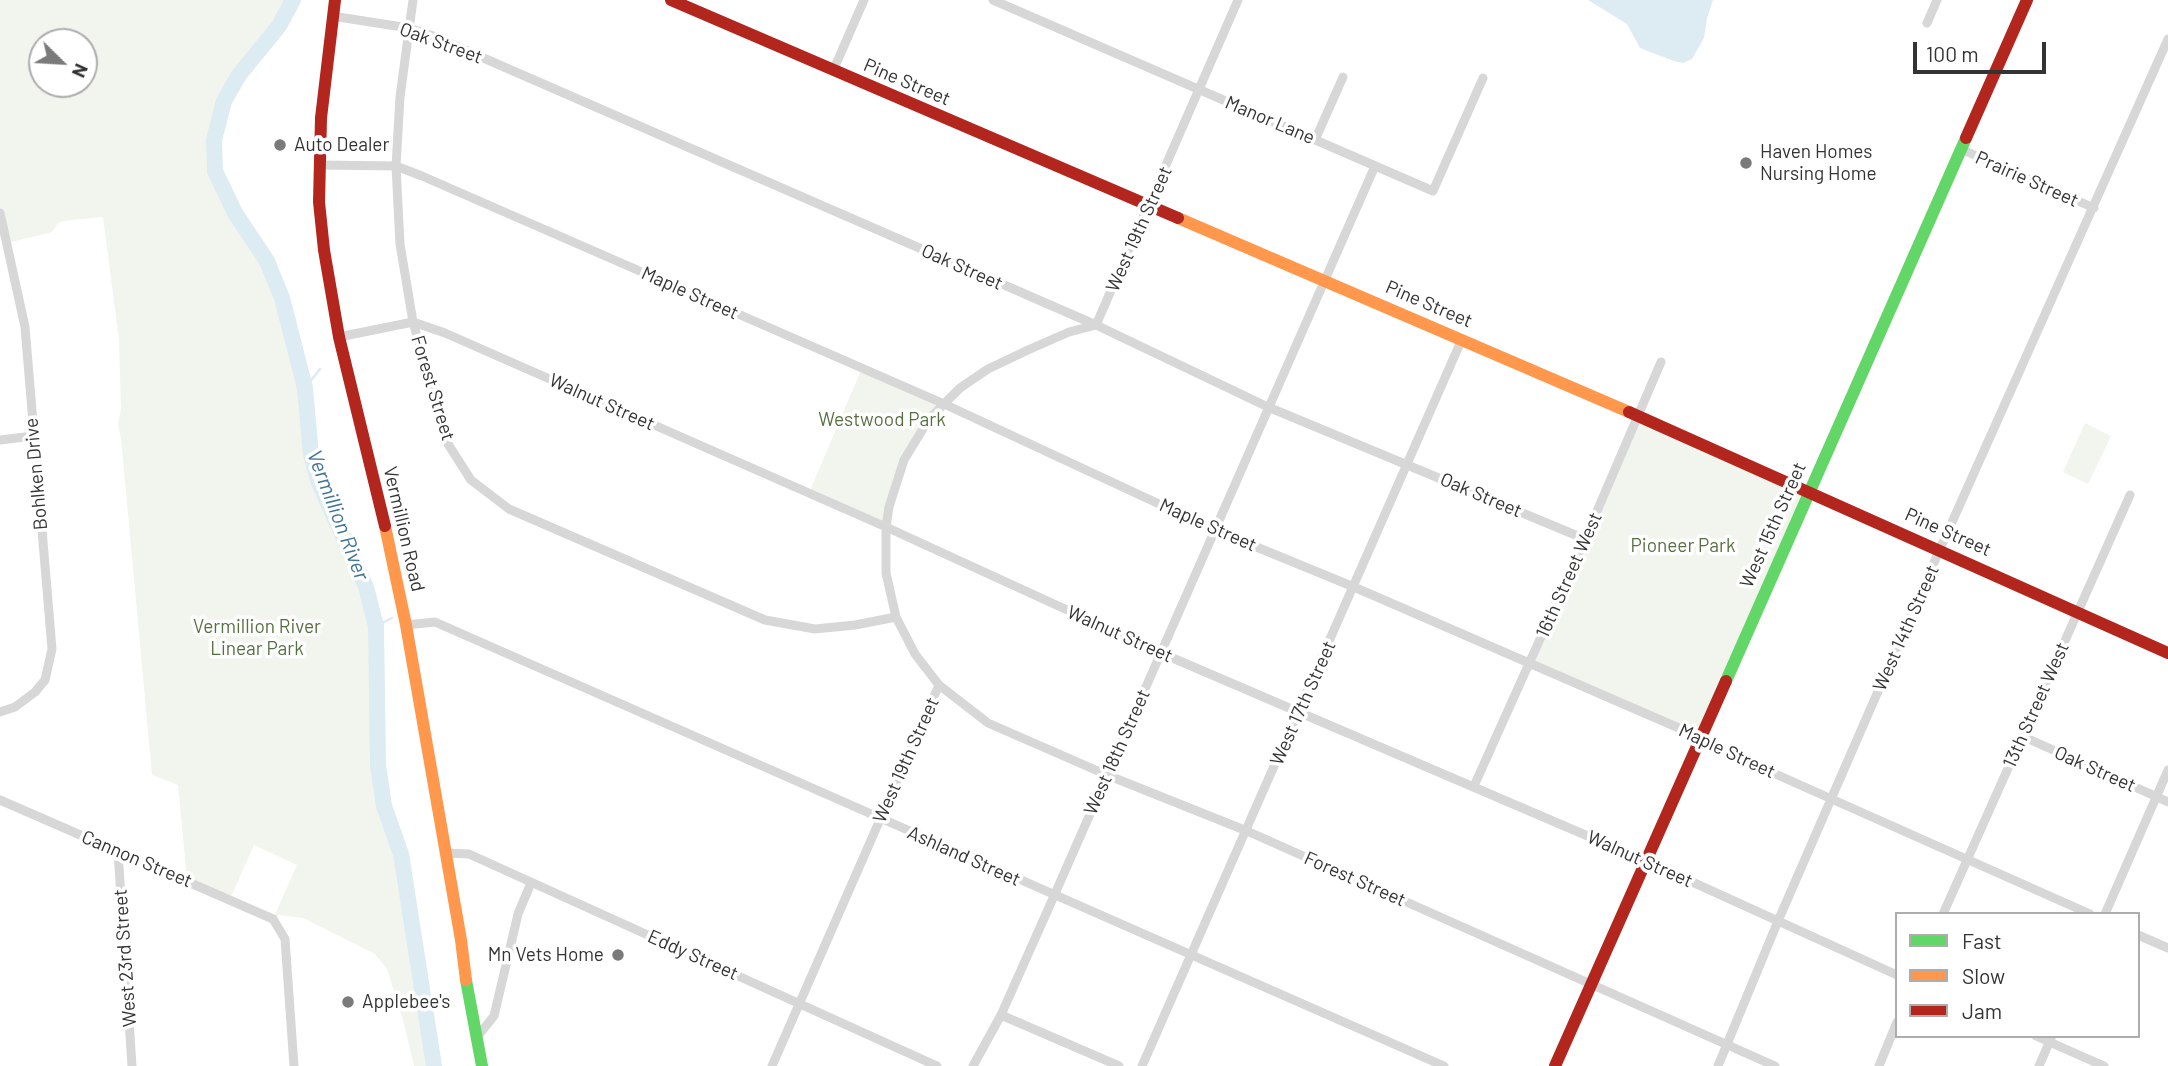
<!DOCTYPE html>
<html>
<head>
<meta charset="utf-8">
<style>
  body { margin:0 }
  #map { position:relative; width:2168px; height:1066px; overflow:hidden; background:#fff; font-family:Barlow,sans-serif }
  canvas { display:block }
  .legend { position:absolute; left:1895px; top:912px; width:245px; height:126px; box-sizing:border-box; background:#fff; border:2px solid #adadad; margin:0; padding:9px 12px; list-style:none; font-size:21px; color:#333 }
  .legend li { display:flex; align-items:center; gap:14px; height:35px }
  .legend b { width:35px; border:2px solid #adadad }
  .north { position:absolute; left:28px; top:28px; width:70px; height:70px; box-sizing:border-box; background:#fff; border:2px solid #adadad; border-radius:50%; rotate:114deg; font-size:19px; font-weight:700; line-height:28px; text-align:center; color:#333 }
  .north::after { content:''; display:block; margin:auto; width:24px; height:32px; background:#7a7a7a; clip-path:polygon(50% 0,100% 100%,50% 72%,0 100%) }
  .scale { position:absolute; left:1913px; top:42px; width:133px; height:32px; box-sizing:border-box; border:4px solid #333; border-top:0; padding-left:9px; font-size:21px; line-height:24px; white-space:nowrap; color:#333; -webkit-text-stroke:5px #fff; paint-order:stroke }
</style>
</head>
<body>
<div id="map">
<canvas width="2168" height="1066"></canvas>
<ul class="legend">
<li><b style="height:9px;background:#63d668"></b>Fast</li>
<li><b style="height:9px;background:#ff974d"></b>Slow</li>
<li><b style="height:9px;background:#b3261e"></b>Jam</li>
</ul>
<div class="north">N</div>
<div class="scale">100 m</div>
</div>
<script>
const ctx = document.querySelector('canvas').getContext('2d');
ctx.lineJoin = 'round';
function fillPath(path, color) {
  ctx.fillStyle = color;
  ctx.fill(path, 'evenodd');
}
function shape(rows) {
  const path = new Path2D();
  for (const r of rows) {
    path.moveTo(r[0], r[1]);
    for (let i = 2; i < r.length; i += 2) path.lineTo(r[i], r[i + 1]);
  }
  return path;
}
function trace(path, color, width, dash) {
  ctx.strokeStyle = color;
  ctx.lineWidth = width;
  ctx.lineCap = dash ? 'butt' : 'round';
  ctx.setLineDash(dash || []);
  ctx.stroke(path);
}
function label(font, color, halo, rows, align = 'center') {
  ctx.font = font + ' Barlow,sans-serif';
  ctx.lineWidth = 7;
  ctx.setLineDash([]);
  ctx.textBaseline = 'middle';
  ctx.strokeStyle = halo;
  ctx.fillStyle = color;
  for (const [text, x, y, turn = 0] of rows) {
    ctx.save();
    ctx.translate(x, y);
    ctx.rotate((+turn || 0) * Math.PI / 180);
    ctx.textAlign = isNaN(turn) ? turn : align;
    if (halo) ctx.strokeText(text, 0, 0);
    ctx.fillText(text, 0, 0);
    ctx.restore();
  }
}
fillPath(shape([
  [0,0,293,0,279,26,239,74,224,101,214,140,215,171,235,213,267,261,282,298,305,388,311,455,319,483,366,587,376,625,378,766,384,806,401,854,434,1066,414,1066,403,1020,387,969,375,954,303,918,279,915,273,919,297,865,254,845,230,899,187,880,178,785,152,775,121,438,118,425,121,408,119,340,103,217,64,221,58,223,52,232,7,243,0,213],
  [42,42,84,42,84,84,42,84],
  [862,368,942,403,913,442,886,527,809,493],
  [1638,416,1809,492,1699,740,1530,662],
  [2085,423,2111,436,2088,484,2063,472]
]), '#f1f5ed');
fillPath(shape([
  [1588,0,1713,0,1707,18,1704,38,1692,59,1683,63,1674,61,1640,48,1627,24]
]), '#ddebf3');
trace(shape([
  [305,388,320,369],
  [376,626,392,618]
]), '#ddebf3', 2.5);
trace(shape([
  [293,0,279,26,239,75,224,101,214,140,215,171,235,213,267,261,282,298,305,388,311,455,319,483,366,587,376,626,378,765,384,806,401,854,434,1066]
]), '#ddebf3', 16);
trace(shape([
  [413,0,400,97,396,166,400,244,413,322,448,444,471,480,509,509,765,620,815,629,855,625,896,617],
  [993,0,1433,191,1483,78],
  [332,16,409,28,433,36,1096,325,1268,407,1585,539],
  [1927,23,1937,0],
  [833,71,864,0],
  [1315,140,1343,77],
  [1961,149,2094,208],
  [319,165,396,166,422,176,942,403,1215,530,1354,587,1688,732,1699,740,2090,914],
  [0,213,25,327,52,649,45,680,35,692,15,707,0,712],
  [339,337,413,322,445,333,886,527,1161,653,1646,861,1897,975],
  [0,440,33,436],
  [406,625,435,622,1444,1066],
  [939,685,988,723,1107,775,1247,831,1775,1066],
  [2022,736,2168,802],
  [1474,786,1585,539,1661,362],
  [0,800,273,919,285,939,294,1066],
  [118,851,132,1066],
  [447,853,469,854,937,1066],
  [1943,914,2130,495],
  [2105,914,2168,770],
  [2138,935,2168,948],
  [1001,1015,1119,1066],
  [2036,1036,2104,1066],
  [477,1037,494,1016,518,914,531,883],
  [772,1066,939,685,915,654,896,617,886,573,886,527,889,507,904,460,929,419,960,388,988,369,1028,350,1069,332,1096,325,1238,0],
  [973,1066,1001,1015,1054,896,1375,166],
  [1142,1066,1462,339],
  [1718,1066,1778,921,1940,549,2168,39],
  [1879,1066,1897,1022],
  [2039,1066,2052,1036]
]), '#d7d7d7', 9);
trace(shape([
  [1726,681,1966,138],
  [466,980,482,1066]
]), '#63d668', 12);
trace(shape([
  [1178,218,1629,412],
  [385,526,406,625,461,940,466,980]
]), '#ff974d', 12);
trace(shape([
  [335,0,321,118,319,202,324,250,339,337,385,526],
  [671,0,1178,218],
  [1966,138,2027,0],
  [1629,412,2168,653],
  [1555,1066,1726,681]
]), '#b3261e', 12);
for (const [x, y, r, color] of [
  [280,145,7,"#7a7a7a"],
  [1746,163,7,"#7a7a7a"],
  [618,955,7,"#7a7a7a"],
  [348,1002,7,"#7a7a7a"]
]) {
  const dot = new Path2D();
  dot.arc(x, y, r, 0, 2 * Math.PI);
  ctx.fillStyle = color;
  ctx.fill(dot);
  trace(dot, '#fff', 2.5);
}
label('19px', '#333', '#fff', [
  ["Oak Street",441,43,20],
  ["Pine Street",907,82,23],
  ["Manor Lane",1270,120,23],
  ["Prairie Street",2027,179,24],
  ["West 19th Street",1139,229,-66],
  ["Oak Street",962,267,24],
  ["Maple Street",690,293,24],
  ["Pine Street",1429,304,23],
  ["Forest Street",433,388,73],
  ["Walnut Street",602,402,24],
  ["Bohlken Drive",36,474,-95],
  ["Oak Street",1481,495,23],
  ["Maple Street",1208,525,24],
  ["West 15th Street",1773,525,-66],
  ["Vermillion Road",404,529,77],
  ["Pine Street",1948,532,24],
  ["16th Street West",1569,575,-66],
  ["West 14th Street",1906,628,-66],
  ["Walnut Street",1120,634,24],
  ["West 17th Street",1303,703,-66],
  ["13th Street West",2036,705,-66],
  ["Maple Street",1727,751,25],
  ["West 18th Street",1117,752,-66],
  ["West 19th Street",906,760,-66],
  ["Oak Street",2095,769,24],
  ["Ashland Street",964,856,24],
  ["Cannon Street",137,859,23],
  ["Walnut Street",1640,859,24],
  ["Forest Street",1355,879,24],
  ["Eddy Street",693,955,24],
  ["West 23rd Street",125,958,-94]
]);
label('19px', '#333', '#fff', [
  ["Auto Dealer",294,145],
  ["Haven Homes",1760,152],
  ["Nursing Home",1760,174],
  ["Mn Vets Home",604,955,"right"],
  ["Applebee's",362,1002]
], 'left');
label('19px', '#56703f', '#fff', [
  ["Westwood Park",882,420],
  ["Pioneer Park",1683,546],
  ["Vermillion River",257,627],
  ["Linear Park",257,649]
]);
label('italic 21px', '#3f7597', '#fff', [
  ["Vermillion River",338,515,69]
]);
</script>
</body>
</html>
